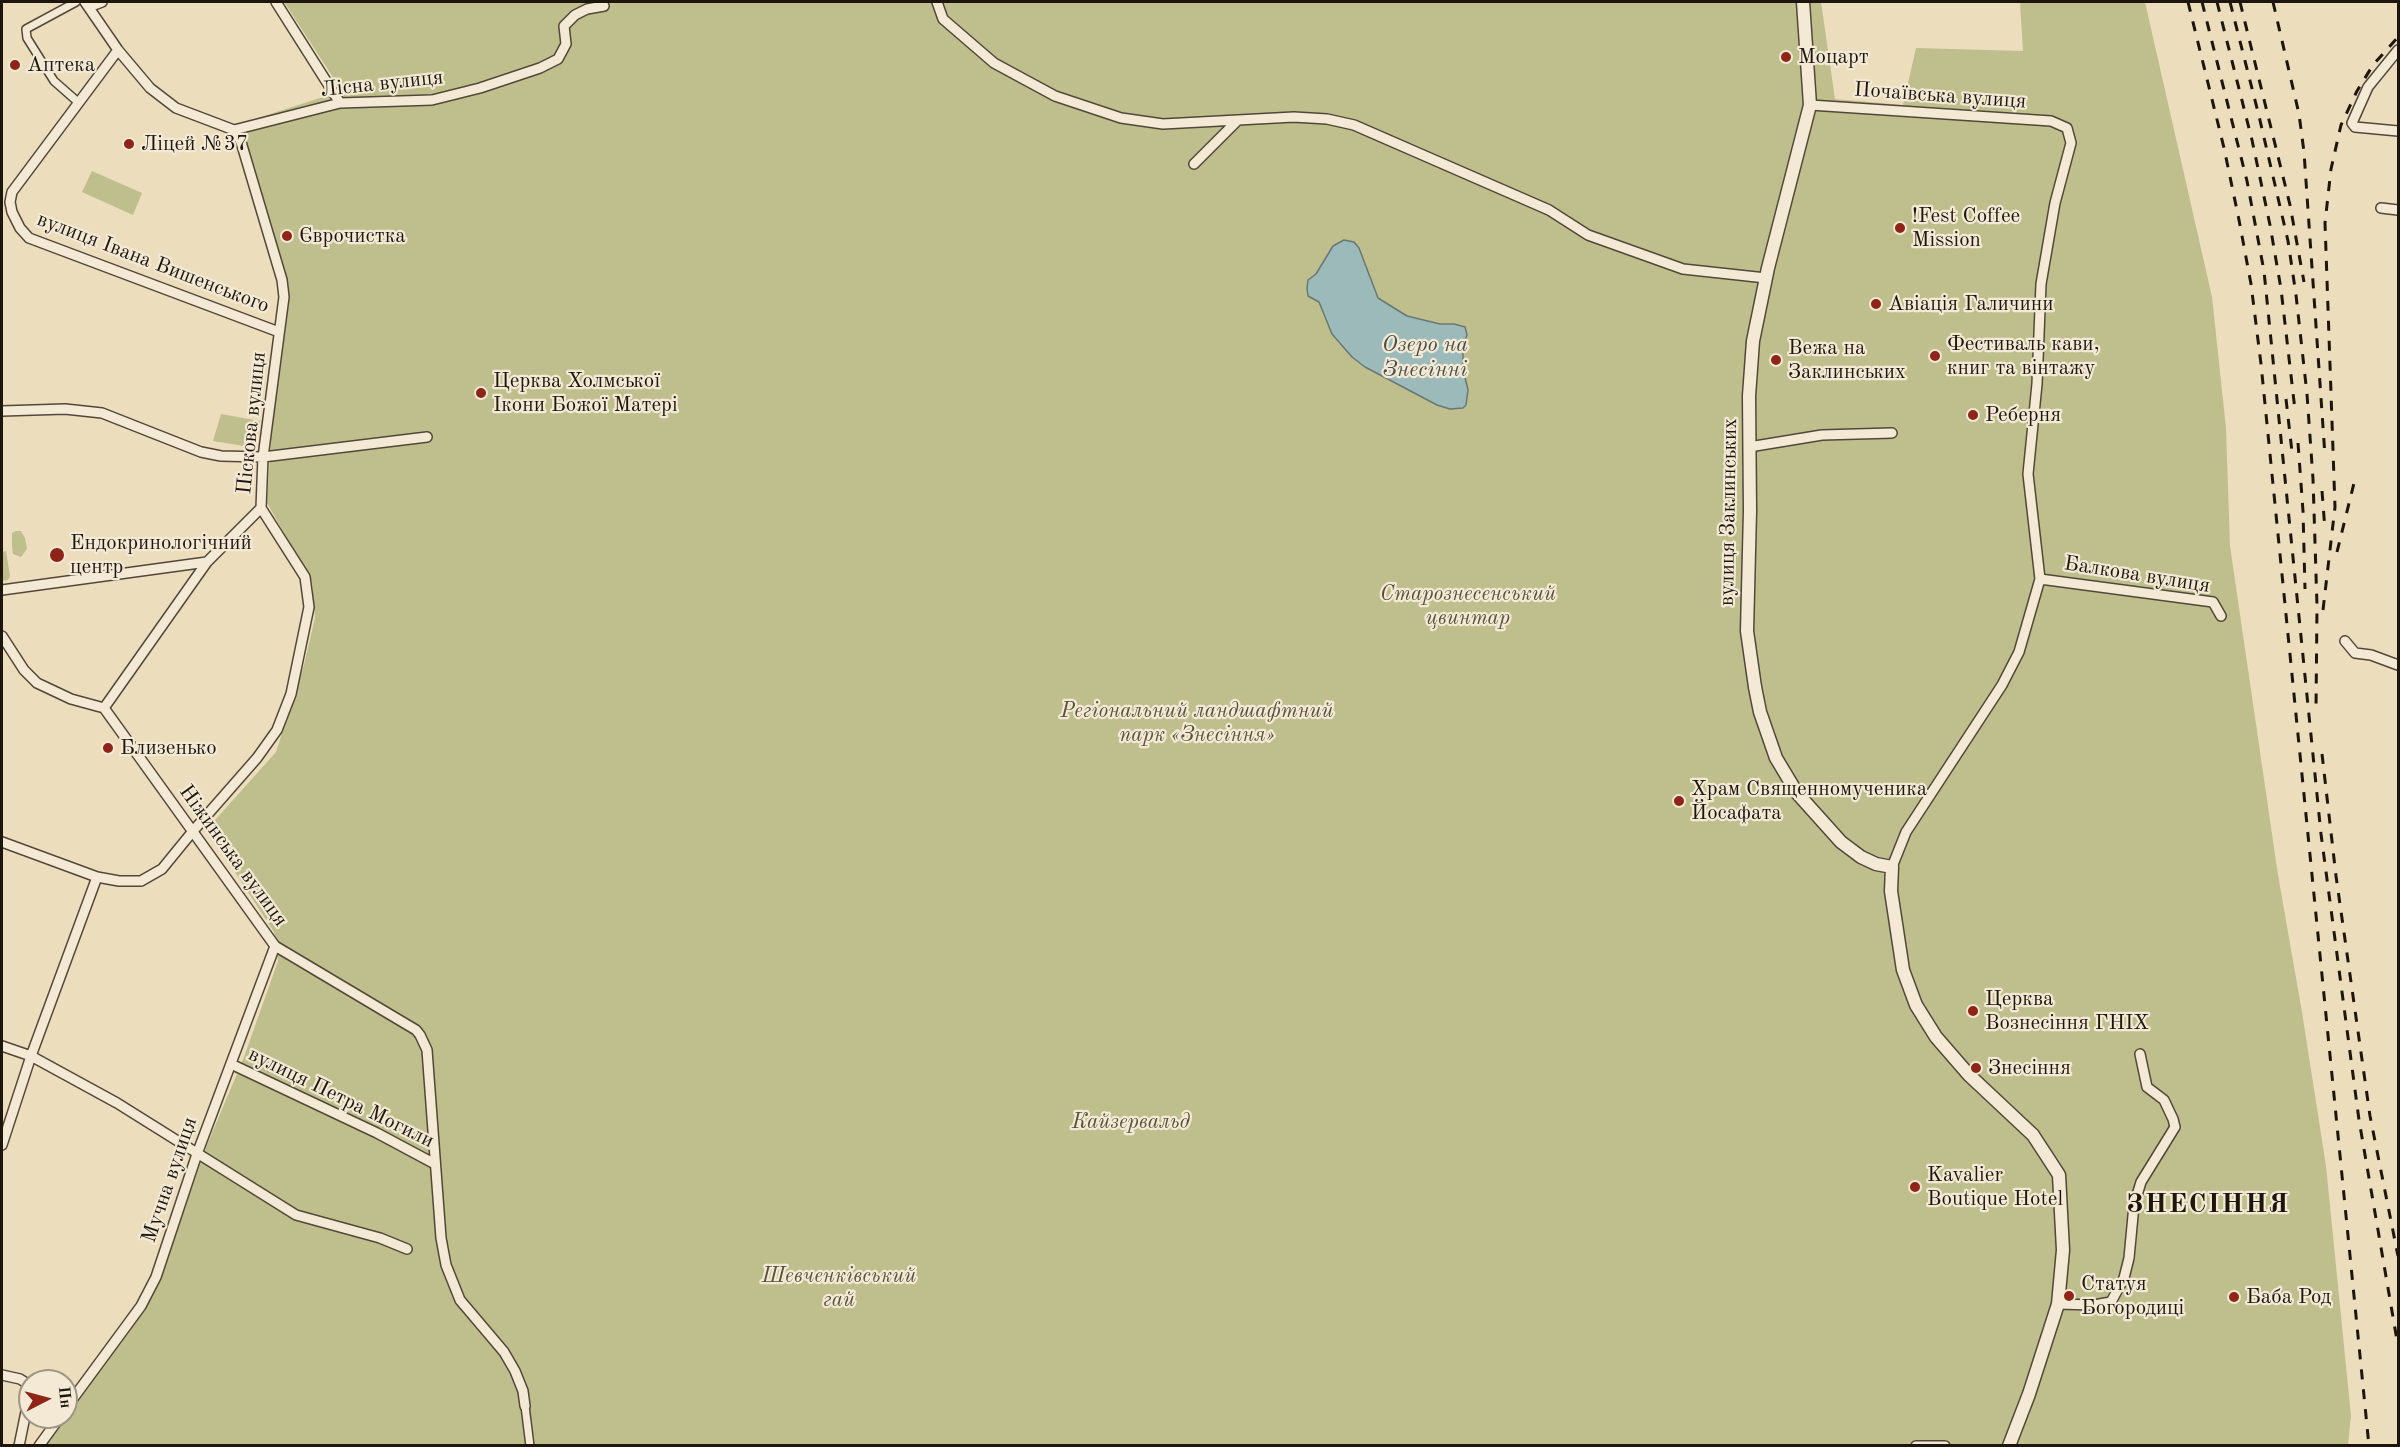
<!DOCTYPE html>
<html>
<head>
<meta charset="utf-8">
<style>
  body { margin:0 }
  #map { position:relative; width:2400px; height:1447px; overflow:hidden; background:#ecddbd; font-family:"Old Standard TT",serif }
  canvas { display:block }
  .frame { position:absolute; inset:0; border:3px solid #1e160d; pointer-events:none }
  .north { position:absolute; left:18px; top:1369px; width:60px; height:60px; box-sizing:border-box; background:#f3e9d4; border:2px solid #9e9584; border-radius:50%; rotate:84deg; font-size:16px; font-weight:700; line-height:24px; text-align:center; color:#1e160d }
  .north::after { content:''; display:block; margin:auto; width:21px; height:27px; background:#8f2418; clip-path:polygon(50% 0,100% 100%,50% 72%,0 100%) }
</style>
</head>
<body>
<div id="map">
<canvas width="2400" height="1447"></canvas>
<div class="frame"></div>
<div class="north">Пн</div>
</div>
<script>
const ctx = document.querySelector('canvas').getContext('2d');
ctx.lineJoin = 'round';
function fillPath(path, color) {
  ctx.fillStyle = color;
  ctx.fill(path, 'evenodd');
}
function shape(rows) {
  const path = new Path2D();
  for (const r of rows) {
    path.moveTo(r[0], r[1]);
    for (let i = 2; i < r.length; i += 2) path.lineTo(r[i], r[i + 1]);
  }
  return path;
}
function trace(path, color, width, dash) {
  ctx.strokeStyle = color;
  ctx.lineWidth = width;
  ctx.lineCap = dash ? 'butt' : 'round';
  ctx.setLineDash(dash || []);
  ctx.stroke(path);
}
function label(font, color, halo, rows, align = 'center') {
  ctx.font = font + ' "Old Standard TT",serif';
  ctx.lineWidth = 4.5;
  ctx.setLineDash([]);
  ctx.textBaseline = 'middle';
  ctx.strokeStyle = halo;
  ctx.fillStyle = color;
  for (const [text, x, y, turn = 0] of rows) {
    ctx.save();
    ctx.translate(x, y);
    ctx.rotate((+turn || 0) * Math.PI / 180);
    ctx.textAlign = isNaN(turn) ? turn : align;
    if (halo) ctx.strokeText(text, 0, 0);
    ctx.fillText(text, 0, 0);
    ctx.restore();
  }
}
fillPath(shape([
  [284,2,1821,2,1835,99,1903,105,1916,48,2023,51,2020,2,2145,2,2212,297,2226,428,2230,546,2278,875,2302,1012,2326,1166,2351,1416,2348,1445,44,1446,129,1332,158,1285,207,1145,244,1057,278,961,274,932,207,829,276,752,304,665,315,618,312,582,267,503,274,388,288,295,240,147,236,125,342,91],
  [92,171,142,193,133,215,82,192],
  [221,414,260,421,256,448,213,441],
  [16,531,21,531,25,538,27,549,21,557,13,554,12,546,12,533],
  [6,551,10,576,8,580,2,581,2,552]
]), '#bebf8d');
const water = shape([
  [1344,240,1354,242,1359,248,1378,298,1407,316,1440,324,1454,324,1465,327,1467,335,1463,346,1463,369,1468,390,1466,405,1463,408,1450,409,1437,405,1365,367,1352,357,1332,334,1319,302,1308,296,1307,288,1308,280,1316,274,1333,246,1344,240]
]);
fillPath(water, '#9cbaba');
trace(water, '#6a7875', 1.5);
const pedestrian = shape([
  [76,2,26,29,27,38,54,81,79,103],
  [525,1406,530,1446]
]);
const minor = shape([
  [85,2,118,50,150,88,176,108,234,130],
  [276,2,340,103],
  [937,2,943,19,994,63,1055,96,1121,118,1163,124,1294,117,1327,119,1354,125,1549,210,1588,235,1683,269,1766,278],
  [89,7,102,2],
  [118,50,12,192,10,202,12,212,20,228,29,238,279,332],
  [2398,50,2368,87,2352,123,2355,127,2398,131],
  [1810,105,2051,121,2067,128,2071,143,2055,203,2041,284,2037,384,2028,474,2040,579,2019,652,2002,685,1906,832,1892,867],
  [234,130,340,103,432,100,480,88,540,68,558,59,566,44,564,26,575,15,587,9,604,6],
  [1194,164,1238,120],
  [2381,208,2398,210],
  [2,411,65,409,102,413,201,452,221,456,263,457,427,437],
  [1749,447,1822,435,1892,433],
  [2040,579,2213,602,2221,616],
  [2,590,207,562],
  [2,636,24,670,37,683,71,699,104,708,275,946,416,1030,420,1035,427,1050,441,1238,446,1265,460,1300,504,1352,515,1371,523,1391,525,1406],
  [2345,641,2355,653,2371,655,2398,665],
  [104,708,207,562,261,508,263,457,284,297,282,280,241,142,234,130],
  [2,842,97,877,119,881,141,881,162,869,193,831,257,758,277,730,291,694,309,607,305,577,261,508],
  [2,1046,31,1056,117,1103,296,1215,380,1238,407,1249],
  [231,1064,377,1133,435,1164],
  [2,1145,31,1056,97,877],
  [2058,1304,2094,1305,2111,1302,2124,1278,2129,1258,2134,1205,2141,1182,2175,1127,2173,1119,2164,1100,2147,1087,2140,1054],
  [2,1375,20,1379,28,1384,30,1391],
  [66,1408,141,1306,156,1277,197,1154,275,946],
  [19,1446,30,1392],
  [39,1446,60,1417],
  [1916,1446,1945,1446]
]);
const tertiary = shape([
  [1803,2,1810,105,1768,268,1753,341,1749,396,1750,511,1747,631,1755,687,1760,712,1776,758,1797,793,1841,842,1861,857,1876,864,1892,867,1891,891,1903,970,1916,1005,1936,1037,1969,1075,2033,1135,2059,1175,2063,1250,2058,1304,2029,1394,2009,1446]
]);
trace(pedestrian, '#524839', 10);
trace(minor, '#524839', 12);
trace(tertiary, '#524839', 15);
trace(pedestrian, '#f3e9d4', 7);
trace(minor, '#f3e9d4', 9);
trace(tertiary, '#f3e9d4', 12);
trace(shape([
  [2188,2,2224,148,2239,220,2251,284,2261,364,2369,1446],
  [2202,2,2247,181,2264,271,2321,834,2359,1120,2398,1346],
  [2217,2,2252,140,2270,225,2281,289,2295,410],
  [2230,2,2259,116,2288,241,2296,295,2307,394,2313,479,2317,606,2316,710],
  [2240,2,2290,205,2304,282],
  [2273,2,2299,114,2304,152,2325,456],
  [2286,399,2292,452],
  [2298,443,2303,511,2305,589],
  [2322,491,2325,530],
  [2337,552,2355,479],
  [2323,610,2335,507,2325,223,2331,169,2341,125,2357,91,2373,65,2398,37],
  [2322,754,2336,876,2370,1116,2398,1256]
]), '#1e160d', 3, [10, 10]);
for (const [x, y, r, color] of [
  [1786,57,6,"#8f2418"],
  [15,65,6,"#8f2418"],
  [129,144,6,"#8f2418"],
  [1900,228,6,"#8f2418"],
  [287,236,6,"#8f2418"],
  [1876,304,6,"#8f2418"],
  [1935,356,6,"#8f2418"],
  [1776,360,6,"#8f2418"],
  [481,393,6,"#8f2418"],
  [1973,415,6,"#8f2418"],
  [57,555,8,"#8f2418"],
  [108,748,6,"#8f2418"],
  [1679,801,6,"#8f2418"],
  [1973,1011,6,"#8f2418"],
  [1976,1068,6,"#8f2418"],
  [1915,1187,6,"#8f2418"],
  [2069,1296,6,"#8f2418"],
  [2234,1297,6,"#8f2418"]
]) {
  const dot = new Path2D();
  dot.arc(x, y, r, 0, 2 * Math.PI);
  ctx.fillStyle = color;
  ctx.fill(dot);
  trace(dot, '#f3e9d4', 2);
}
label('21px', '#1e160d', '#f3e9d4', [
  ["Моцарт",1798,57],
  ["Аптека",27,65],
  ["Ліцей №37",141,144],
  ["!Fest Coffee",1912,216],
  ["Mission",1912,240],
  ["Єврочистка",299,236],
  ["Авіація Галичини",1888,304],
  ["Фестиваль кави,",1947,344],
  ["книг та вінтажу",1947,368],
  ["Вежа на",1788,348],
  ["Заклинських",1788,372],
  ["Церква Холмської",493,381],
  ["Ікони Божої Матері",493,405],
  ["Реберня",1985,415],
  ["Ендокринологічний",70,543],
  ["центр",70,567],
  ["Близенько",120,748],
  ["Храм Священномученика",1691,789],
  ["Йосафата",1691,813],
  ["Церква",1985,999],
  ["Вознесіння ГНІХ",1985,1023],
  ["Знесіння",1988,1068],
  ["Kavalier",1927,1175],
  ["Boutique Hotel",1927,1199],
  ["Статуя",2081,1284],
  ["Богородиці",2081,1308],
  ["Баба Род",2246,1297]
], 'left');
label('21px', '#1e160d', '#f3e9d4', [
  ["Лісна вулиця",382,84,-6],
  ["Почаївська вулиця",1940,96,4],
  ["вулиця Івана Вишенського",153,263,21],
  ["Піскова вулиця",252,423,-84],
  ["вулиця Заклинських",1729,512,-89],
  ["Балкова вулиця",2137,575,9],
  ["Ніжинська вулиця",233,856,54],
  ["вулиця Петра Могили",341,1098,26],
  ["Мучна вулиця",170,1180,-71]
]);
label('italic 21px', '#56513a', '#f3e9d4', [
  ["Старознесенський",1468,594],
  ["цвинтар",1468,618],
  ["Регіональний ландшафтний",1197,711],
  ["парк «Знесіння»",1197,735],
  ["Кайзервальд",1131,1122],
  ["Шевченківський",839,1276],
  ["гай",839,1300]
]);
label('italic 22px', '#4a4f4a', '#f3e9d4', [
  ["Озеро на",1425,345],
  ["Знесінні",1425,370]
]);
ctx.letterSpacing = '1.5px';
label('bold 27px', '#1e160d', '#f3e9d4', [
  ["ЗНЕСІННЯ",2208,1205]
]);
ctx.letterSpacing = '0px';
</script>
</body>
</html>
